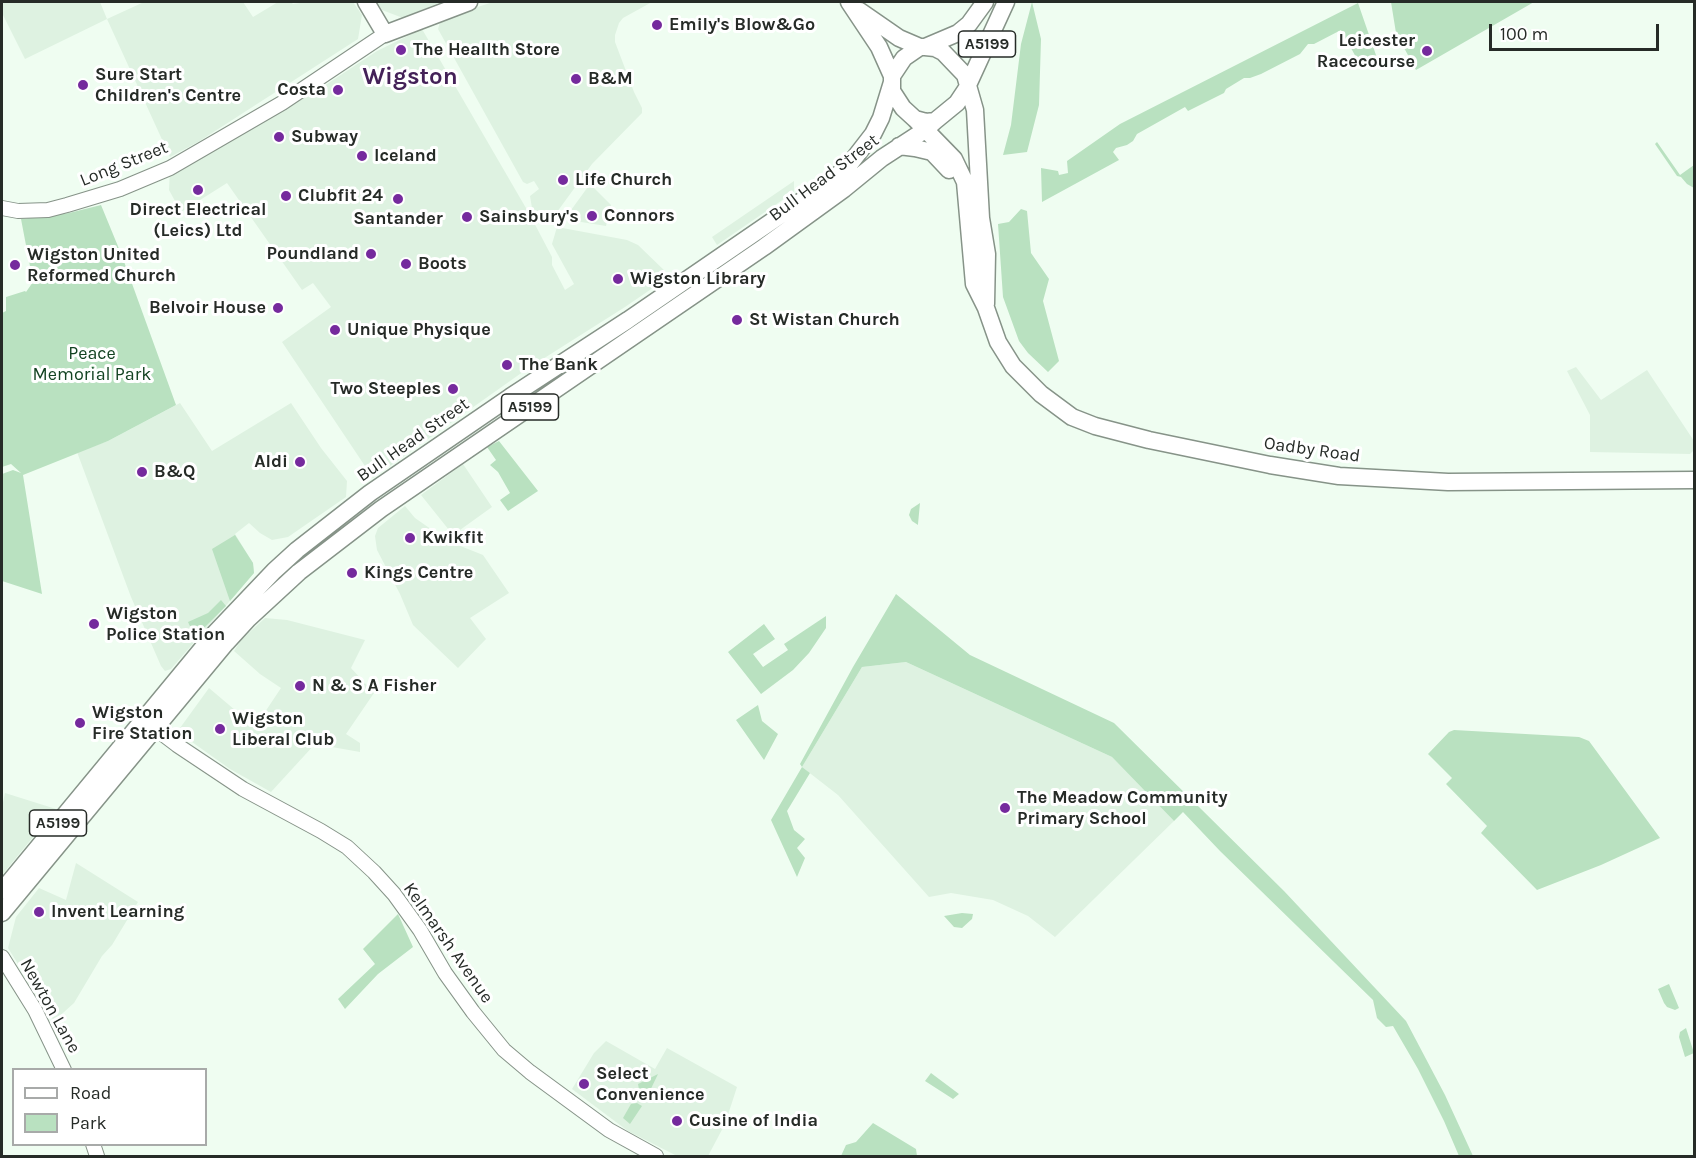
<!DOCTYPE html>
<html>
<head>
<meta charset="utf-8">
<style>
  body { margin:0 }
  #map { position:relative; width:1696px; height:1158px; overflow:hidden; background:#effdf1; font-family:Karla,sans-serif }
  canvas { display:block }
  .frame { position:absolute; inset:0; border:3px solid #262b27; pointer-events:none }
  .legend { position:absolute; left:12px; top:1068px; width:195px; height:78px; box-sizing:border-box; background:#fff; border:2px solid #a8aaa9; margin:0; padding:8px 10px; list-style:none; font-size:18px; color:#262b27 }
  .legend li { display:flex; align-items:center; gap:12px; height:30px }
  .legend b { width:30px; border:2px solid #a8aaa9 }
  .scale { position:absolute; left:1489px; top:24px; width:170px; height:27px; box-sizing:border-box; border:3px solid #262b27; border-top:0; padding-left:8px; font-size:18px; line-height:21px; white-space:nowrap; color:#262b27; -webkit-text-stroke:4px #fff; paint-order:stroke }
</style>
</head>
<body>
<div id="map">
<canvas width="1696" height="1158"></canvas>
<div class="frame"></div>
<ul class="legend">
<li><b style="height:8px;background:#fff"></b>Road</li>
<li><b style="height:16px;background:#b9e1c0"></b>Park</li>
</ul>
<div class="scale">100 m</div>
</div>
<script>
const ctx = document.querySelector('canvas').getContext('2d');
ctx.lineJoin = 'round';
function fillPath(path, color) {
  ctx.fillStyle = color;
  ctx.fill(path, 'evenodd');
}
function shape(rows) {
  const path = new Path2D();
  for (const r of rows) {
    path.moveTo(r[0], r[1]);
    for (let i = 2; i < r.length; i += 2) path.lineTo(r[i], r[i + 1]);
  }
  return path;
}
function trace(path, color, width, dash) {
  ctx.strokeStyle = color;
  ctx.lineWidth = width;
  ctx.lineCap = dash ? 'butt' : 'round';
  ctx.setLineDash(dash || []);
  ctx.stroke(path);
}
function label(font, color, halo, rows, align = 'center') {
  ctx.font = font + ' Karla,sans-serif';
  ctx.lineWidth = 6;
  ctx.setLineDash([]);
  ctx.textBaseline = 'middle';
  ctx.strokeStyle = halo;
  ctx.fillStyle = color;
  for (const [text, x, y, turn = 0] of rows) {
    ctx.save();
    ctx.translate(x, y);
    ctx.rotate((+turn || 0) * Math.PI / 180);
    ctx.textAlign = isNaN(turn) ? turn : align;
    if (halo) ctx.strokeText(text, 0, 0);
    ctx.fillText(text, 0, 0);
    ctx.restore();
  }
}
fillPath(shape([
  [2,2,100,2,107,19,144,2,222,2,224,3,227,2,243,2,253,17,278,2,291,2,293,4,307,2,353,2,362,15,358,39,198,142,170,157,107,19,25,59,2,13],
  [377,2,441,2,403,18,382,10],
  [493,2,652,2,623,18,619,23,615,35,615,42,634,92,642,108,642,113,592,164,549,223,533,211,532,208,530,196,539,189,534,181,527,184,523,182,438,29,441,19],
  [422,29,530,215,552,257,552,265,565,290,574,284,552,244,557,227,627,240,638,245,667,273,663,281,625,307,527,369,373,478,282,342,331,307,313,283,302,290,227,183,181,212,169,190,170,168,182,169,327,84,377,51],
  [794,181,794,192,717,245,712,237],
  [590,184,611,205,606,226,569,220,566,217],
  [1576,367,1601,400,1647,370,1694,441,1694,450,1690,454,1590,452,1590,415,1567,371],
  [180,403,212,451,291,403,321,448,347,481,346,497,288,537,272,540,260,533,249,523,235,534,253,563,254,573,171,669,165,671,161,666,131,597,77,452,108,441],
  [463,464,492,507,453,535,421,495],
  [405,506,415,518,448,541,483,555,509,593,470,618,486,639,458,668,413,625,400,594,377,550,375,536,378,528],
  [265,618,287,620,365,640,351,668,374,693,346,734,360,743,360,752,315,744,271,792,230,769,185,737,180,728,209,688,255,727,281,688,260,674,234,651,241,640],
  [906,662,1112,757,1174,821,1055,937,1028,916,993,900,951,893,929,897,838,795,802,767,862,667],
  [5,793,56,809,2,875,2,807],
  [76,863,138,902,112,945,102,956,74,1003,54,1021,8,948,16,917,39,888,66,900],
  [606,1041,655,1069,667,1048,737,1087,725,1124,708,1156,677,1156,628,1131,572,1089,594,1053]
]), '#def2e1');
fillPath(shape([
  [1032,2,1041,39,1039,105,1027,152,1003,155,1011,125,1021,44],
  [1391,2,1534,2,1416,70,1396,33],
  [1358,3,1377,58,1362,68,1341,30,1314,44,1308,44,1300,54,1261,74,1250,78,1244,78,1226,89,1224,93,1188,111,1185,107,1137,134,1133,141,1127,145,1116,148,1113,152,1119,160,1042,202,1041,168,1058,171,1059,175,1068,173,1067,161,1120,124],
  [1657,142,1680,175,1694,165,1694,188,1687,184,1681,177,1677,176,1655,144],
  [101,205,122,256,176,405,108,441,23,475,42,594,2,581,2,474,13,470,21,473,11,464,2,467,2,313,6,311,6,297,25,291,26,292,33,282,21,219,69,213],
  [1021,209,1027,211,1031,253,1049,279,1043,301,1059,361,1048,372,1028,353,1019,341,1003,297,998,224,1009,222],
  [499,441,538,491,508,511,500,500,510,493,498,472,490,465,496,460,487,447],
  [920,503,918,524,918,525,912,521,909,515,911,509],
  [235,535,253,563,254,573,230,601,212,549],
  [896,594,970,655,1114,723,1284,891,1406,1021,1445,1095,1473,1156,1459,1156,1444,1121,1418,1069,1393,1026,1386,1027,1377,1018,1373,1000,1220,851,1183,812,1174,821,1112,757,906,662,862,667,802,767,810,773,787,811,794,830,805,839,797,848,805,858,797,877,771,820,802,767,800,764,853,667],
  [221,600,226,606,195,637,188,622,208,613],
  [826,616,826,628,809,653,793,670,761,694,728,652,764,624,775,639,753,654,763,667,788,650,784,644],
  [758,705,762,721,778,734,764,760,736,720],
  [1454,730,1579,737,1589,741,1660,838,1601,865,1537,890,1481,833,1487,826,1446,784,1452,778,1428,754,1449,732],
  [962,913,973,914,972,919,962,928,954,927,944,916],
  [398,914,413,947,378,974,345,1009,338,999,375,964,363,949],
  [1669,984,1679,1008,1675,1010,1667,1007,1664,1003,1658,989],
  [1686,1028,1694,1053,1685,1057,1679,1037,1680,1032],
  [931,1073,959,1094,953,1099,925,1081],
  [658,1074,647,1097,640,1095,638,1084],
  [637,1103,642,1106,630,1124,623,1118,631,1104],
  [873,1123,916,1149,917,1156,841,1156,846,1145,856,1142]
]), '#b9e1c0');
const minor = shape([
  [2,208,18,211,48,210,67,205,120,189,170,168,282,103,385,34],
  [148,723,177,745,243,789,321,831,347,847,374,872,394,894,420,930,445,973,473,1012,504,1050,530,1072,609,1130,656,1156],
  [2,957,35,1010,64,1070],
  [93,1144,97,1156]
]);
const major = shape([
  [366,2,385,34,469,2],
  [849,2,879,47,892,76],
  [860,11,899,38,920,47],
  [925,47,958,33,969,24,985,2],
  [968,85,1006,2],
  [967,88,957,103,935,121,926,122,915,119,903,108,892,91,892,76,904,58,920,47,925,47,935,48,943,52,965,75,975,110,981,218,987,254,986,304],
  [915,119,954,159,965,182,974,284,986,308,998,342,1013,366,1041,394,1072,417,1095,426,1149,440,1270,465,1339,476,1448,482,1694,480],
  [899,146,915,148,932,152,949,170],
  [2,891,215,633,274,571,297,550,370,493,510,397,628,320,832,180,849,165,873,134,881,118,892,82],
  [2,913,226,643,248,619,299,572,381,509,764,247,844,189,882,158,925,130,935,121]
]);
trace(minor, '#869388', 16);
trace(major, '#869388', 19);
trace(minor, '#fff', 14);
trace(major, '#fff', 16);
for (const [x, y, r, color] of [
  [657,25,6,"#752a9d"],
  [401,50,6,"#752a9d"],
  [1427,51,6,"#752a9d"],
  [576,79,6,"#752a9d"],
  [83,85,6,"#752a9d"],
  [338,90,6,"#752a9d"],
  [279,137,6,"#752a9d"],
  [362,156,6,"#752a9d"],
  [563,180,6,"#752a9d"],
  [198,190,6,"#752a9d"],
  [286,196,6,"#752a9d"],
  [398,199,6,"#752a9d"],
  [592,216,6,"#752a9d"],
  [467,217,6,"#752a9d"],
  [371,254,6,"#752a9d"],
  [406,264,6,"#752a9d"],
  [15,265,6,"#752a9d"],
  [618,279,6,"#752a9d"],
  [278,308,6,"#752a9d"],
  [737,320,6,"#752a9d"],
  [335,330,6,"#752a9d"],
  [507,365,6,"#752a9d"],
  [453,389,6,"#752a9d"],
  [300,462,6,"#752a9d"],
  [142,472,6,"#752a9d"],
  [410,538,6,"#752a9d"],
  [352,573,6,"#752a9d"],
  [94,624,6,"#752a9d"],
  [300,686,6,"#752a9d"],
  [80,723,6,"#752a9d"],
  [220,729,6,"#752a9d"],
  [1005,808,6,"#752a9d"],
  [39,912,6,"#752a9d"],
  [584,1084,6,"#752a9d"],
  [677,1121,6,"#752a9d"]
]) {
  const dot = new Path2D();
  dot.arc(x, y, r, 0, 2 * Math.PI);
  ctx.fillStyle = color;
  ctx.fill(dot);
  trace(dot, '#fff', 2);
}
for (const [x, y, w] of [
  [987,44,57],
  [530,407,57],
  [58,823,57]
]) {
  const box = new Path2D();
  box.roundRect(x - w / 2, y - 13, w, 26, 4.5);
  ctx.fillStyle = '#fff';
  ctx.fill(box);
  trace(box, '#262b27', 1.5);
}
label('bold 16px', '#262b27', null, [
  ["A5199",987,44],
  ["A5199",530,407],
  ["A5199",58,823]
]);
label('bold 18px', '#262b27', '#fff', [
  ["Emily's Blow&Go",669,25],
  ["Leicester",1415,41,"right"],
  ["Racecourse",1415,62,"right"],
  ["The Heallth Store",413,50],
  ["Sure Start",95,75],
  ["Children's Centre",95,96],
  ["B&M",588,79],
  ["Costa",326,90,"right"],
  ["Subway",291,137],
  ["Iceland",374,156],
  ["Life Church",575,180],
  ["Clubfit 24",298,196],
  ["Direct Electrical",198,210,"center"],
  ["(Leics) Ltd",198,231,"center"],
  ["Connors",604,216],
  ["Sainsbury's",479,217],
  ["Santander",398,219,"center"],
  ["Poundland",359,254,"right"],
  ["Wigston United",27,255],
  ["Reformed Church",27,276],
  ["Boots",418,264],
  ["Wigston Library",630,279],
  ["Belvoir House",266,308,"right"],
  ["St Wistan Church",749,320],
  ["Unique Physique",347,330],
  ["The Bank",519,365],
  ["Two Steeples",441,389,"right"],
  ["Aldi",288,462,"right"],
  ["B&Q",154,472],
  ["Kwikfit",422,538],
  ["Kings Centre",364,573],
  ["Wigston",106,614],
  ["Police Station",106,635],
  ["N & S A Fisher",312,686],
  ["Wigston",92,713],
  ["Fire Station",92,734],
  ["Wigston",232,719],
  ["Liberal Club",232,740],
  ["The Meadow Community",1017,798],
  ["Primary School",1017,819],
  ["Invent Learning",51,912],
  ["Select",596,1074],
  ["Convenience",596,1095],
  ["Cusine of India",689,1121]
], 'left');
label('18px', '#262b27', '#fff', [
  ["Long Street",124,164,-22],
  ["Bull Head Street",824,178,-37],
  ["Bull Head Street",413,440,-35],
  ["Oadby Road",1312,450,8],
  ["Kelmarsh Avenue",448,943,55],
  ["Newton Lane",50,1006,61]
]);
label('18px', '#134322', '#fff', [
  ["Peace",92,354],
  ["Memorial Park",92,375]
]);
label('bold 24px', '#442158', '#fff', [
  ["Wigston",410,77]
]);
</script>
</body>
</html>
